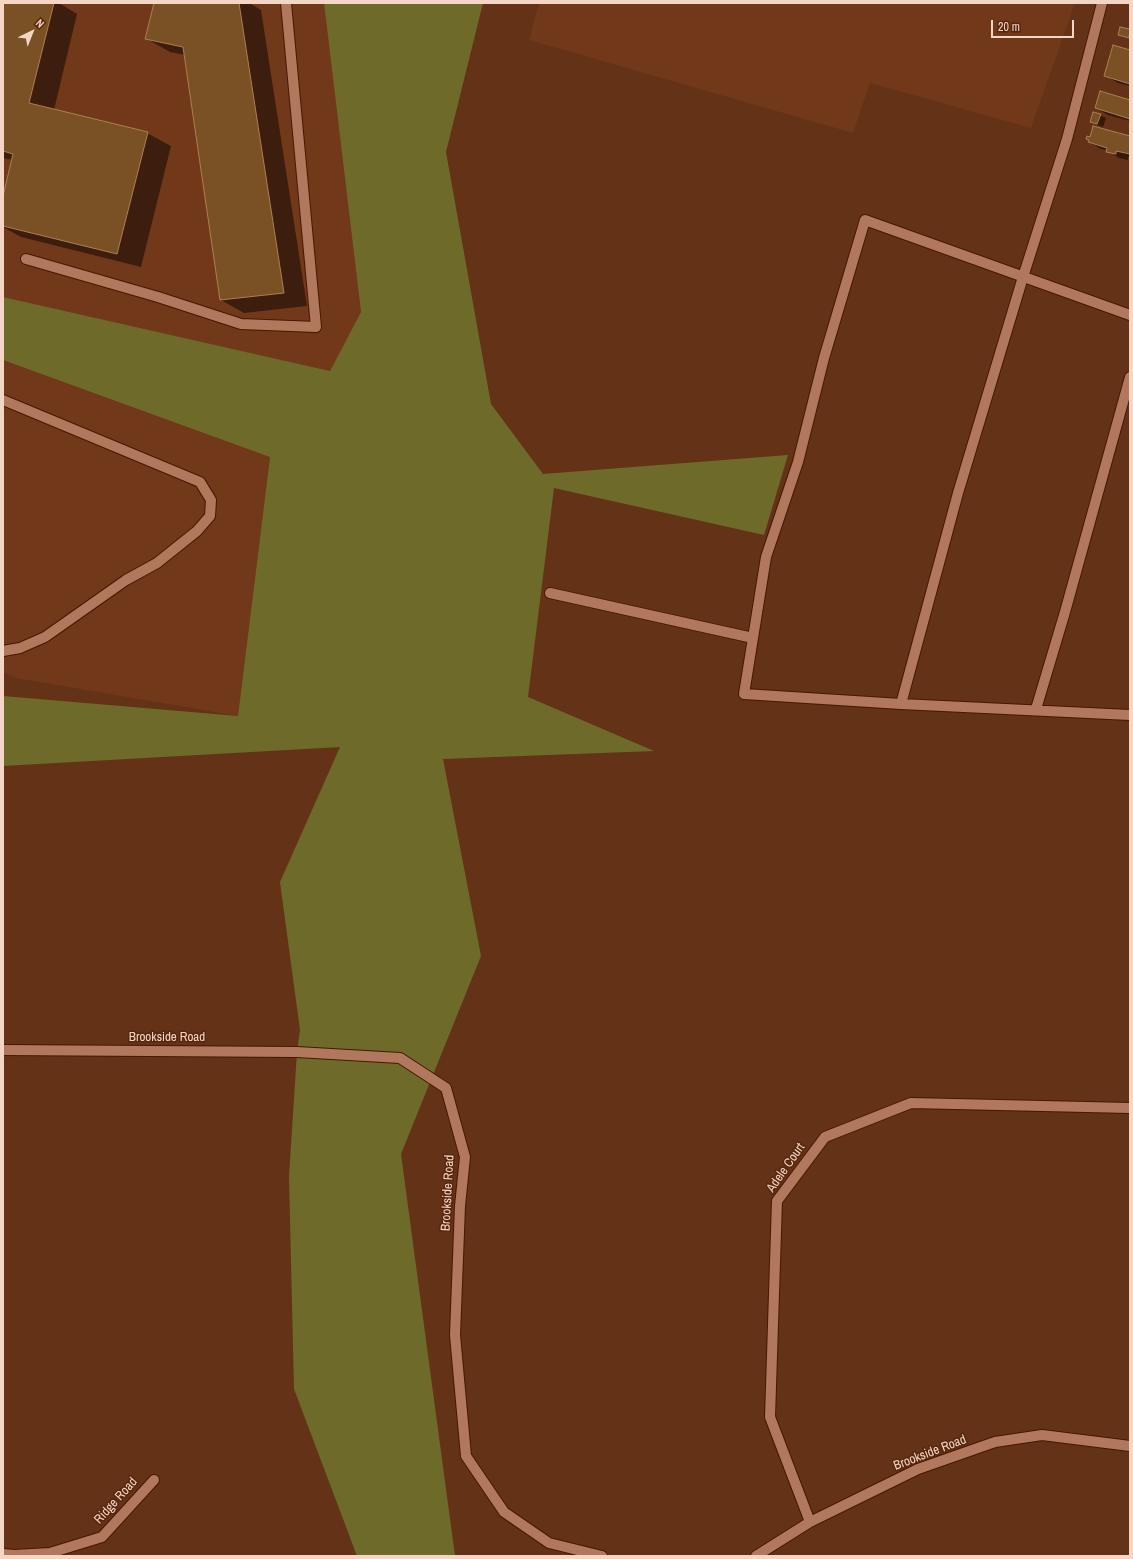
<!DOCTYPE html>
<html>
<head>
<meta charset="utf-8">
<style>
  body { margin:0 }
  #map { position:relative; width:1133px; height:1559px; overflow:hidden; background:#643217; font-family:"Archivo Narrow",sans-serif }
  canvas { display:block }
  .frame { position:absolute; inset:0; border:4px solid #f4d5c6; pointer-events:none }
  .north { position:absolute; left:12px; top:12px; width:40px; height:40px; -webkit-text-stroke:3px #58270c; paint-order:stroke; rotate:43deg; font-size:11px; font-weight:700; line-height:16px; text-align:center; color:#f4d5c6 }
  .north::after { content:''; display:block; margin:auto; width:14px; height:18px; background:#f4d5c6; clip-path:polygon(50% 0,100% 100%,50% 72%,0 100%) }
  .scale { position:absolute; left:991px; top:20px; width:83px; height:18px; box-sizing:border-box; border:2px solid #f4d5c6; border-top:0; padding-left:5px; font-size:12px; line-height:14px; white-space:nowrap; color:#f4d5c6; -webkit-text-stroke:3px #58270c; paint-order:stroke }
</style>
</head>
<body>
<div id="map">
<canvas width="1133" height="1559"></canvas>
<div class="frame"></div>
<div class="north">N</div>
<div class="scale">20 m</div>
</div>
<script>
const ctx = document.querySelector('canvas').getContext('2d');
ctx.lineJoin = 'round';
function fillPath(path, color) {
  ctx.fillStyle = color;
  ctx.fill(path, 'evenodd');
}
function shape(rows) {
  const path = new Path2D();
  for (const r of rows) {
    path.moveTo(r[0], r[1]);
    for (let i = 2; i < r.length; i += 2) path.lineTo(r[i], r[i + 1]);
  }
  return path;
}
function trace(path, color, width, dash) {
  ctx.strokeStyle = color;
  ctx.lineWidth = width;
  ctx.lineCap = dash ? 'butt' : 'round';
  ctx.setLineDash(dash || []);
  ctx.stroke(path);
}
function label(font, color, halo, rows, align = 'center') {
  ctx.font = font + ' "Archivo Narrow",sans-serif';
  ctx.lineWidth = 3;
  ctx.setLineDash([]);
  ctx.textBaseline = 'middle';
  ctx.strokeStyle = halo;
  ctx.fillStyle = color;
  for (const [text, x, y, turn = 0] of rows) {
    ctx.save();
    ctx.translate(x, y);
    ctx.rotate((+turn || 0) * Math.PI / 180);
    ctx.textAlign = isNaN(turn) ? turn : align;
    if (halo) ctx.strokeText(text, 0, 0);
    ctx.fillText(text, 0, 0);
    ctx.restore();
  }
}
fillPath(shape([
  [3,3,324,3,361,312,330,371,3,297],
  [539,3,1075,3,1031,128,870,83,853,133,529,40],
  [3,360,270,456,238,716,16,678,3,672]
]), '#72381a');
fillPath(shape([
  [324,3,483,3,446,152,491,404,543,474,788,455,764,535,554,488,528,697,654,751,443,759,481,956,401,1154,455,1556,357,1556,294,1389,289,1176,297,1052,300,1030,280,882,340,747,3,766,3,696,238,716,270,457,3,360,3,297,330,371,361,312]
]), '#6e6b2a');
fillPath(shape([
  [3,3,59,3,77,14,54,110,147,133,171,146,141,267,21,237,3,227,3,200,13,160,3,158],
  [155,3,249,3,261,10,307,306,244,313,221,300,185,55,170,52,147,39],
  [1121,28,1130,30,1130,39,1119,35],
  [1130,51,1130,86,1118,83,1106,76],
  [1130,101,1130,121,1108,115,1096,108],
  [1100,115,1106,118,1103,127,1091,122],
  [1130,137,1130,157,1128,157,1128,160,1119,158,1108,150,1101,149,1089,142]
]), '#0007');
const building = shape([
  [3,3,54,3,29,103,148,132,117,254,3,226,3,196,13,154,3,151,3,3],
  [154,3,239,3,284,293,220,300,183,47,145,39,154,3],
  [1120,27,1130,29,1129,38,1118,35,1120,27],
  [1113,45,1130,50,1130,84,1104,76,1113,45],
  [1100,91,1130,100,1130,119,1095,108,1100,91],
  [1093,112,1101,114,1097,124,1090,122,1093,112],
  [1093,126,1130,136,1130,154,1116,151,1116,154,1106,152,1107,148,1088,142,1089,140,1086,139,1087,136,1090,137,1093,126]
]);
fillPath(building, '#7a5124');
trace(building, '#ac8053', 1);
const minor = shape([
  [26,259,158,297,241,324,316,327,286,3],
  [1130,315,865,220,824,358,798,462,766,557,744,694,901,704,1130,715],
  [3,400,200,482,211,500,210,516,197,531,157,563,126,580,45,637,20,648,3,651],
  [550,593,753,638],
  [901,704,958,493,1023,277,1067,139,1102,3],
  [1036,709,1065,612,1130,377],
  [3,1050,297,1052,400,1058,446,1088,465,1157,460,1206,455,1335,466,1456,504,1512,549,1543,602,1556],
  [810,1522,770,1417,777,1201,825,1137,911,1103,1130,1108],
  [3,1554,14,1555,50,1553,102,1537,154,1480],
  [756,1556,810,1522,918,1469,995,1442,1042,1435,1130,1446]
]);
trace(minor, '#471700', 12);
trace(minor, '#b1785d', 10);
label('13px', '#f4d5c6', '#58270c', [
  ["Brookside Road",167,1038],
  ["Adele Court",786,1168,-55],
  ["Brookside Road",448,1193,-87],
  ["Brookside Road",930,1453,-21],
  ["Ridge Road",116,1501,-48]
]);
</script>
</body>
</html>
